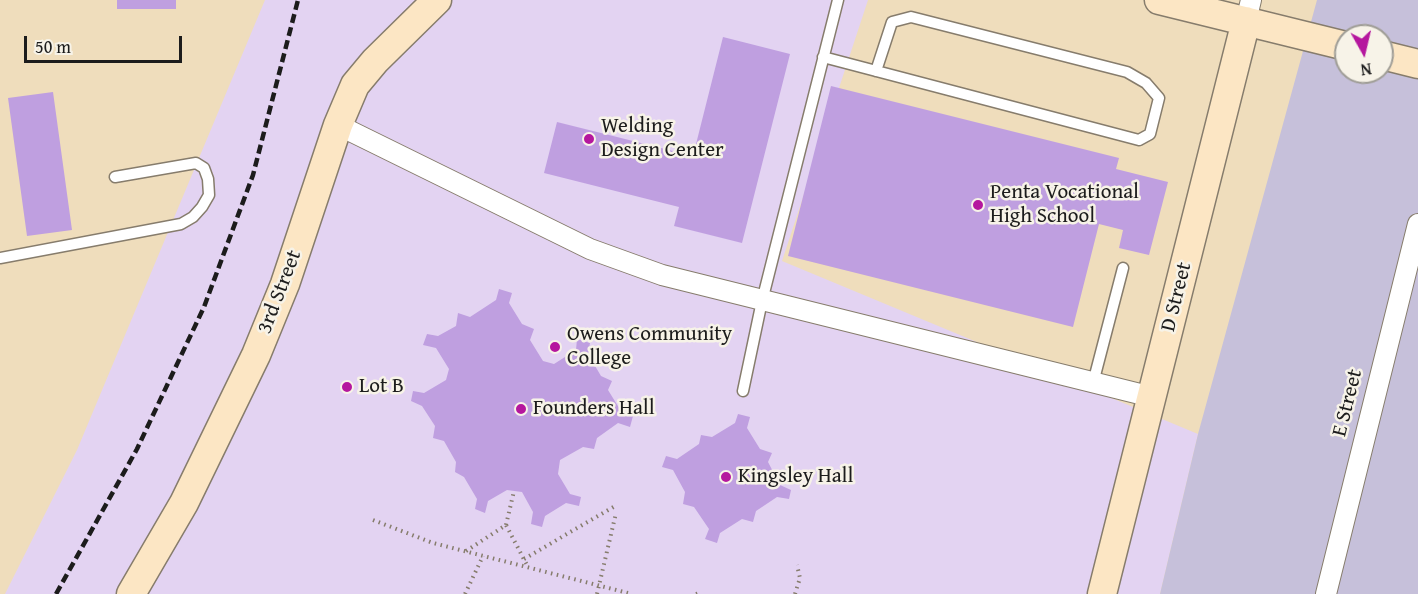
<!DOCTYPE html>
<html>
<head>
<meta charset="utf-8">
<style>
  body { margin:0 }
  #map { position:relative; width:1418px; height:594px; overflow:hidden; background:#efddbc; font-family:"Gentium Book Plus",serif }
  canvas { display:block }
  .north { position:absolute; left:1334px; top:24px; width:60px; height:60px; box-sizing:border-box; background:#f7f3e8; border:2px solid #9f9d96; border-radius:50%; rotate:172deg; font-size:16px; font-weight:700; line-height:24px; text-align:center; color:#1c1c1c }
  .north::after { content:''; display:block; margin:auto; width:21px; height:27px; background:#b5179e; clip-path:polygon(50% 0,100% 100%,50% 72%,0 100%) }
  .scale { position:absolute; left:24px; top:36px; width:158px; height:27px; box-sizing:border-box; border:3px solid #1c1c1c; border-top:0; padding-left:8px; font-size:18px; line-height:21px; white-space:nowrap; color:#1c1c1c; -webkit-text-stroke:4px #f7f3e8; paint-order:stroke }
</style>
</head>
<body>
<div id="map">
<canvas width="1418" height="594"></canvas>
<div class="north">N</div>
<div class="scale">50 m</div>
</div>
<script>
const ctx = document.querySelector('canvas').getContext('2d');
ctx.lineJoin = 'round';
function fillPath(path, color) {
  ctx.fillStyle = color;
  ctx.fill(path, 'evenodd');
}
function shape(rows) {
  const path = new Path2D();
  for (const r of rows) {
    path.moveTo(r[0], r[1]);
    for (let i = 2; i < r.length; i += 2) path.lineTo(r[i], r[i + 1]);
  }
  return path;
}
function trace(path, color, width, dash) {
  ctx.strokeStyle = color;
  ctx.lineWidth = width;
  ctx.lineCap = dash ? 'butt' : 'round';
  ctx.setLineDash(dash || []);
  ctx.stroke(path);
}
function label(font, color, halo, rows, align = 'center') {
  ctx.font = font + ' "Gentium Book Plus",serif';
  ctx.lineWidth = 5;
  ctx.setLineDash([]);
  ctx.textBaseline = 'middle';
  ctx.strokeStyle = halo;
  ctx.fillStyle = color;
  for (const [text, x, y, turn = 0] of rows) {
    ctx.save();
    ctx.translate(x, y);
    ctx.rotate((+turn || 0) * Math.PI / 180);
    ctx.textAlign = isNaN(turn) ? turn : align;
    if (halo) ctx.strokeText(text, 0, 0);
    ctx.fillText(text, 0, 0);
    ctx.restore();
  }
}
fillPath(shape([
  [265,0,868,0,782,261,1198,434,1160,594,5,594,77,450]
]), '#e3d3f2');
fillPath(shape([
  [1317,0,1418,0,1418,594,1160,594,1198,434],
  [1346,36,1382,36,1382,72,1346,72]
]), '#c6c0da');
fillPath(shape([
  [117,0,176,0,176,9,117,9],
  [723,37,790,54,742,243,674,226,679,207,544,173,557,122,693,156],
  [831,86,1119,158,1116,169,1168,182,1149,255,1119,248,1123,230,1099,224,1073,327,788,256],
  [53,92,72,230,27,236,8,98],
  [499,289,512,293,509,303,522,324,534,329,530,340,543,361,554,364,576,350,577,339,590,343,588,354,601,376,612,381,608,390,621,411,633,416,630,427,618,423,597,438,594,449,583,447,560,460,558,474,570,494,581,497,579,506,566,503,545,516,542,527,531,524,533,512,522,492,507,490,488,501,485,513,475,509,477,499,464,477,455,472,456,462,444,441,433,438,435,426,422,406,411,401,413,391,424,393,446,380,449,369,436,348,423,345,427,334,438,336,456,326,458,313,470,317,496,300],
  [738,414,750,417,747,428,760,449,772,453,768,462,780,485,791,490,789,499,777,497,756,511,753,522,742,519,720,533,717,543,705,539,709,529,694,507,683,504,685,492,673,470,662,467,666,456,677,459,699,444,701,435,712,437,735,423]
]), '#bf9fe0');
const lane = shape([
  [823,57,1139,140,1150,134,1159,98,1146,83,1127,72,911,17,892,22,876,71],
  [0,258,181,224,193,217,202,207,209,195,208,179,204,168,196,163,115,177],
  [1093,383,1123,268],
  [743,391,762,301,838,0]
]);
const street = shape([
  [1246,21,1251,0],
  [338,125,590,249,662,275,1152,397],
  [1326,594,1418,224]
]);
const secondary = shape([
  [1159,0,1346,46],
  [1382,55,1418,64],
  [131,594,184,503,256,355,285,284,338,125,355,85,375,61,437,0],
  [1102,594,1246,21]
]);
trace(lane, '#867c6c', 13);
trace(street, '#867c6c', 22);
trace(secondary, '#867c6c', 31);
trace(shape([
  [373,520,433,543,632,594],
  [506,525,514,491],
  [466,551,506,525,528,567],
  [524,559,615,506],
  [465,594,483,556],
  [597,594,616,513],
  [696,594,699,593],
  [795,594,800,578,797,565]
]), '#867c6c', 4, [1.5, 4.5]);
trace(lane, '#fff', 10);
trace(street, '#fff', 20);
trace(secondary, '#fce6c4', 28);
trace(shape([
  [56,594,137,449,204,307,253,175,298,0]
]), '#1c1c1c', 4.5, [9, 4.5]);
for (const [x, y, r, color] of [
  [589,139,6,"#b5179e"],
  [978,205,6,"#b5179e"],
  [555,347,6,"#b5179e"],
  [347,387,6,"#b5179e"],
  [521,409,6,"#b5179e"],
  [726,477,6,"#b5179e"]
]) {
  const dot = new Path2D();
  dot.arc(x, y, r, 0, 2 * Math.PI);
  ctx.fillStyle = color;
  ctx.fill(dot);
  trace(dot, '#f7f3e8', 2);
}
label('21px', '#1c1c1c', '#f7f3e8', [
  ["Welding",601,127],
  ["Design Center",601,151],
  ["Penta Vocational",990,193],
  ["High School",990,217],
  ["Owens Community",567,335],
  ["College",567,359],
  ["Lot B",359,387],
  ["Founders Hall",533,409],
  ["Kingsley Hall",738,477]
], 'left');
label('21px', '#1c1c1c', '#f7f3e8', [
  ["3rd Street",280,292,-69],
  ["D Street",1177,297,-76],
  ["E Street",1348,403,-76]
]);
</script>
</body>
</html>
